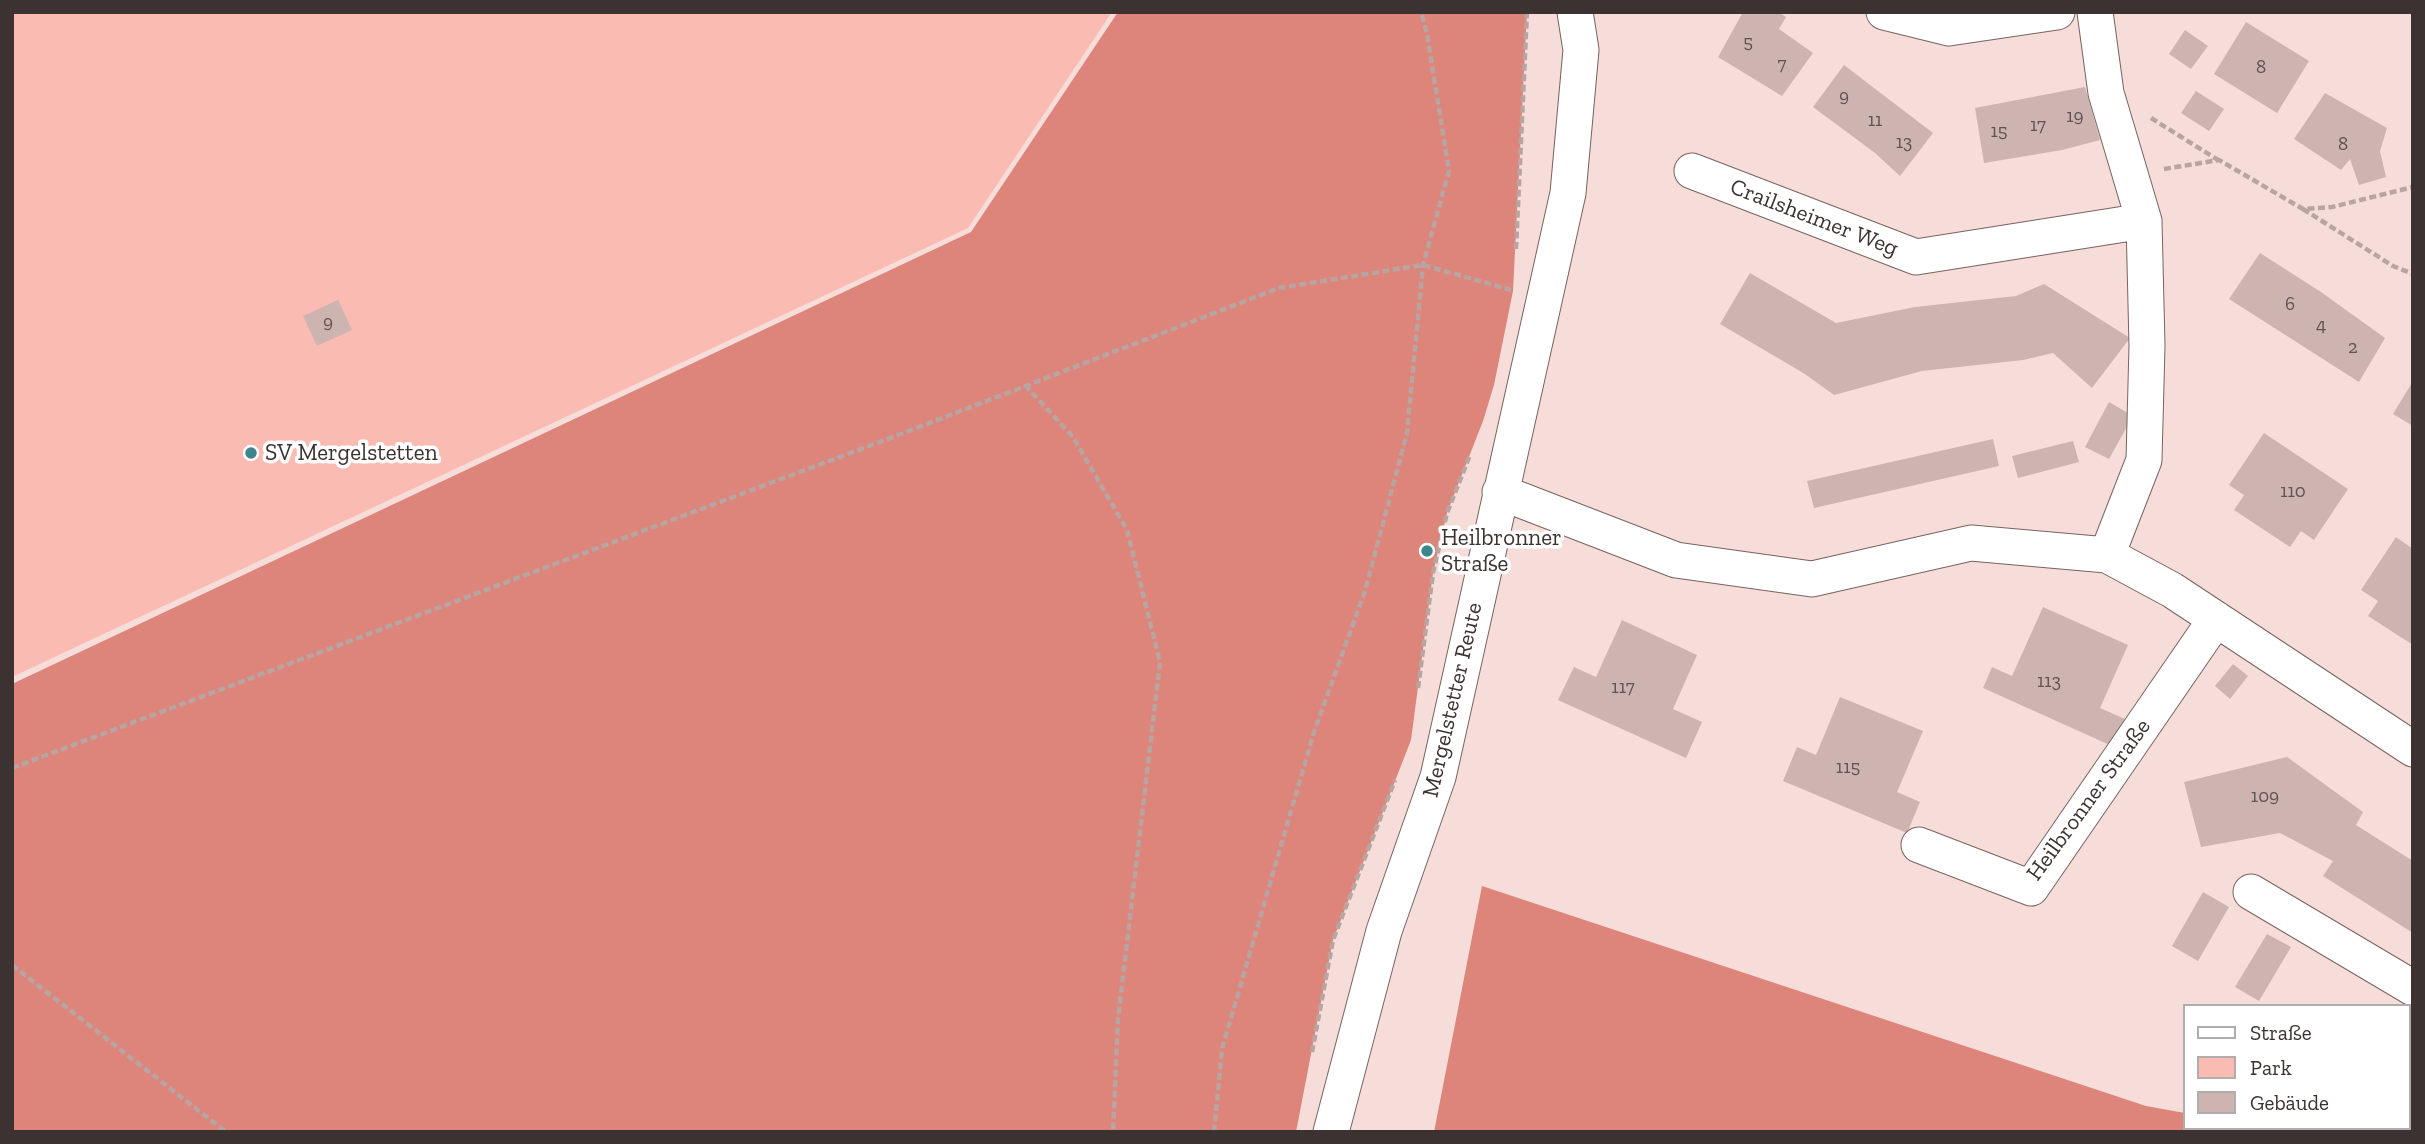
<!DOCTYPE html>
<html>
<head>
<meta charset="utf-8">
<style>
  body { margin:0 }
  #map { position:relative; width:2425px; height:1144px; overflow:hidden; background:#f6ddd9; font-family:"Zilla Slab",serif }
  canvas { display:block }
  .frame { position:absolute; inset:0; border:14px solid #3c3231; pointer-events:none }
  .legend { position:absolute; left:2183px; top:1004px; width:228px; height:126px; box-sizing:border-box; background:#fff; border:2px solid #b1adad; margin:0; padding:9px 12px; list-style:none; font-size:21px; color:#3c3231 }
  .legend li { display:flex; align-items:center; gap:14px; height:35px }
  .legend b { width:35px; border:2px solid #b1adad }
</style>
</head>
<body>
<div id="map">
<canvas width="2425" height="1144"></canvas>
<div class="frame"></div>
<ul class="legend">
<li><b style="height:9px;background:#fff"></b>Straße</li>
<li><b style="height:19px;background:#fabbb3"></b>Park</li>
<li><b style="height:19px;background:#cdb4b1"></b>Gebäude</li>
</ul>
</div>
<script>
const ctx = document.querySelector('canvas').getContext('2d');
ctx.lineJoin = 'round';
function fillPath(path, color) {
  ctx.fillStyle = color;
  ctx.fill(path, 'evenodd');
}
function shape(rows) {
  const path = new Path2D();
  for (const r of rows) {
    path.moveTo(r[0], r[1]);
    for (let i = 2; i < r.length; i += 2) path.lineTo(r[i], r[i + 1]);
  }
  return path;
}
function trace(path, color, width, dash) {
  ctx.strokeStyle = color;
  ctx.lineWidth = width;
  ctx.lineCap = dash ? 'butt' : 'round';
  ctx.setLineDash(dash || []);
  ctx.stroke(path);
}
function label(font, color, halo, rows, align = 'center') {
  ctx.font = font + ' "Zilla Slab",serif';
  ctx.lineWidth = 7;
  ctx.setLineDash([]);
  ctx.textBaseline = 'middle';
  ctx.strokeStyle = halo;
  ctx.fillStyle = color;
  for (const [text, x, y, turn = 0] of rows) {
    ctx.save();
    ctx.translate(x, y);
    ctx.rotate((+turn || 0) * Math.PI / 180);
    ctx.textAlign = isNaN(turn) ? turn : align;
    if (halo) ctx.strokeText(text, 0, 0);
    ctx.fillText(text, 0, 0);
    ctx.restore();
  }
}
fillPath(shape([
  [12,12,1112,12,968,228,12,677]
]), '#fabbb3');
fillPath(shape([
  [1118,12,1527,12,1513,291,1494,385,1483,421,1447,513,1433,573,1411,740,1333,940,1296,1132,12,1132,12,684,971,232],
  [1482,886,2146,1106,2185,1113,2185,1128,2279,1128,2301,1132,1434,1132]
]), '#dd847b');
fillPath(shape([
  [1743,12,1778,12,1786,17,1779,29,1813,53,1782,96,1718,57],
  [2246,22,2309,61,2277,113,2214,74],
  [2185,30,2208,46,2191,69,2169,54],
  [1844,65,1933,133,1900,176,1875,153,1813,107],
  [2085,87,2100,140,2062,150,1984,163,1975,108],
  [2196,91,2224,109,2209,131,2181,113],
  [2325,93,2387,128,2380,151,2386,177,2359,185,2350,159,2341,170,2294,139],
  [2260,253,2321,292,2385,338,2359,382,2229,299],
  [1750,273,1836,323,1915,307,2016,296,2044,284,2130,338,2092,388,2053,353,2023,360,1922,371,1834,395,1805,374,1720,324],
  [338,300,352,330,317,346,303,316],
  [2413,381,2413,426,2393,414],
  [2109,402,2133,416,2109,459,2085,447],
  [2264,433,2348,489,2314,540,2301,531,2290,547,2234,510,2244,495,2229,485],
  [1993,439,1999,466,1814,508,1807,481],
  [2073,441,2079,462,2018,478,2012,456],
  [2396,537,2413,549,2413,645,2368,616,2378,601,2361,590],
  [2043,607,2128,645,2100,708,2125,719,2112,746,1983,688,1992,667,2012,676],
  [1622,620,1697,655,1673,709,1702,722,1686,758,1558,700,1574,667,1596,677],
  [2233,664,2248,676,2230,699,2215,686],
  [1840,697,1923,731,1897,792,1920,802,1907,833,1783,781,1797,747,1816,755],
  [2287,757,2363,812,2356,825,2413,861,2413,933,2323,876,2333,861,2280,833,2201,847,2184,782],
  [2203,892,2229,907,2198,961,2172,946],
  [2267,934,2291,947,2259,1001,2235,987]
]), '#cdb4b1');
const minor = shape([
  [1884,12,1949,28,2057,12],
  [2095,12,2106,93,2144,221,2147,346,2144,460,2107,555],
  [1692,171,1916,257,2144,221],
  [1500,492,1676,560,1812,579,1971,543,2107,555,2172,590,2413,749],
  [1919,845,2031,888,2216,619],
  [2251,892,2413,988],
  [1331,1132,1384,931,1438,777,1568,193,1581,50,1575,12]
]);
trace(minor, '#796360', 37);
trace(shape([
  [2151,118,2218,160],
  [2164,169,2219,160,2303,209,2332,207,2413,187],
  [2303,209,2393,266,2413,274],
  [1516,249,1527,12],
  [1025,385,1073,437,1127,530,1160,662,1118,1019,1113,1132],
  [1418,688,1433,573,1447,513,1470,455],
  [12,768,901,434,1279,288,1423,265,1511,290],
  [12,965,226,1132],
  [1312,1052,1333,940,1395,780],
  [1214,1132,1222,1049,1314,732,1365,591,1407,433,1423,265,1449,171,1427,34,1421,12]
]), '#b8a4a1', 4.5, [7, 3.5]);
trace(minor, '#fff', 35);
for (const [x, y, r, color] of [
  [251,453,7,"#3e858e"],
  [1427,551,7,"#3e858e"]
]) {
  const dot = new Path2D();
  dot.arc(x, y, r, 0, 2 * Math.PI);
  ctx.fillStyle = color;
  ctx.fill(dot);
  trace(dot, '#fff', 2.5);
}
label('19px', '#605251', null, [
  ["5",1748,43],
  ["7",1782,65],
  ["8",2261,68],
  ["9",1844,97],
  ["19",2075,117],
  ["11",1875,121],
  ["17",2038,126],
  ["15",1999,132],
  ["13",1904,143],
  ["8",2343,145],
  ["6",2290,305],
  ["9",328,323],
  ["4",2321,326],
  ["2",2353,348],
  ["110",2293,492],
  ["113",2049,682],
  ["117",1623,688],
  ["115",1848,768],
  ["109",2265,797]
]);
label('23px', '#3c3231', '#fff', [
  ["Crailsheimer Weg",1814,218,21],
  ["Mergelstetter Reute",1453,700,-77],
  ["Heilbronner Straße",2089,800,-54]
]);
label('23px', '#3c3231', '#fff', [
  ["SV Mergelstetten",265,453],
  ["Heilbronner",1441,538],
  ["Straße",1441,564]
], 'left');
</script>
</body>
</html>
